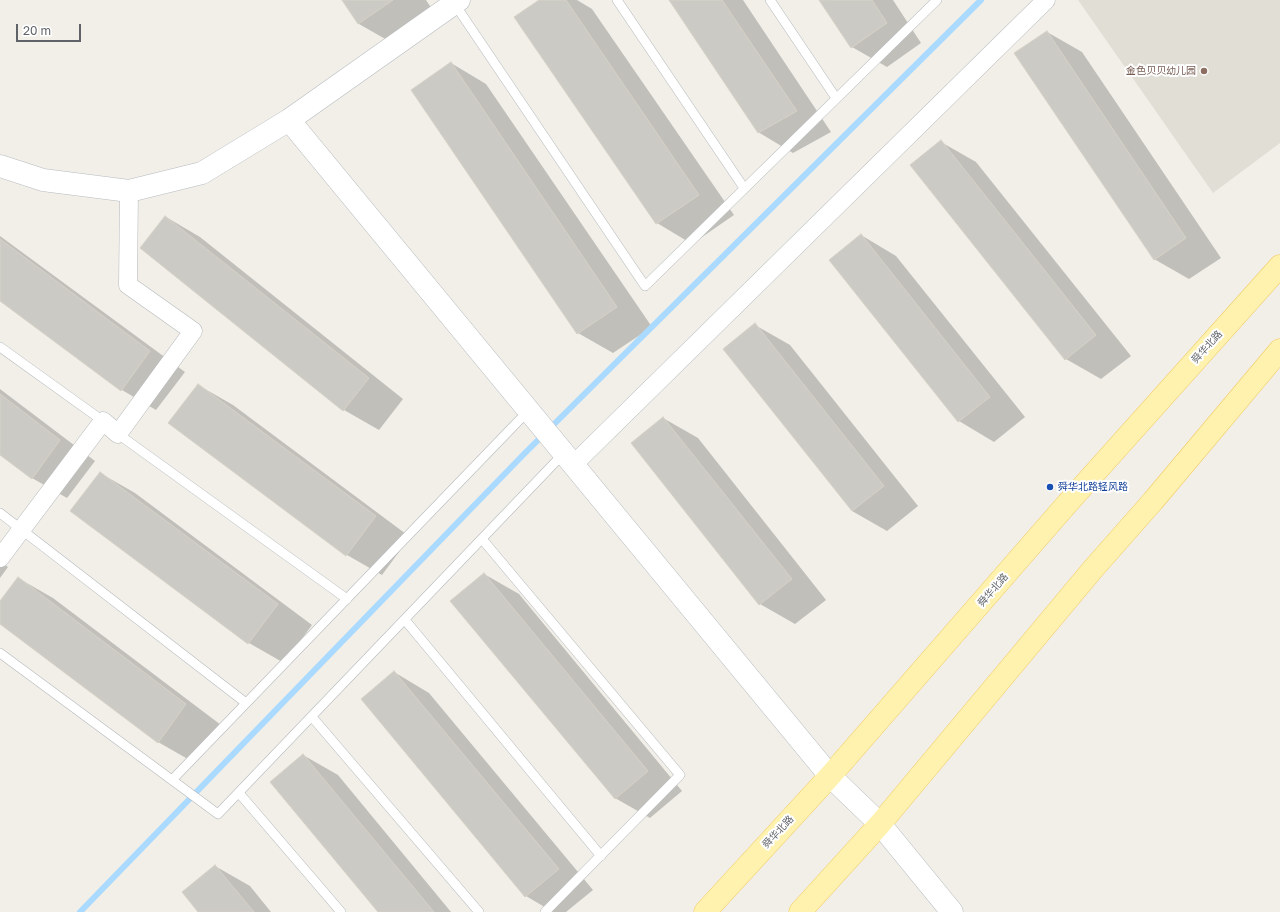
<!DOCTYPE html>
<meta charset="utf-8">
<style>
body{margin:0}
#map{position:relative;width:1280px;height:912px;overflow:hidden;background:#f1efe8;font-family:"Golos Text",sans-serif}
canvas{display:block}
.scale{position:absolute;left:16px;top:24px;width:65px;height:18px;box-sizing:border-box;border:2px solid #5f6368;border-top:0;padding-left:5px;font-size:12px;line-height:14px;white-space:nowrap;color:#5f6368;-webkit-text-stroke:3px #fff;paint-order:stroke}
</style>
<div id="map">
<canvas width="1280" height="912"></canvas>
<div class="scale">20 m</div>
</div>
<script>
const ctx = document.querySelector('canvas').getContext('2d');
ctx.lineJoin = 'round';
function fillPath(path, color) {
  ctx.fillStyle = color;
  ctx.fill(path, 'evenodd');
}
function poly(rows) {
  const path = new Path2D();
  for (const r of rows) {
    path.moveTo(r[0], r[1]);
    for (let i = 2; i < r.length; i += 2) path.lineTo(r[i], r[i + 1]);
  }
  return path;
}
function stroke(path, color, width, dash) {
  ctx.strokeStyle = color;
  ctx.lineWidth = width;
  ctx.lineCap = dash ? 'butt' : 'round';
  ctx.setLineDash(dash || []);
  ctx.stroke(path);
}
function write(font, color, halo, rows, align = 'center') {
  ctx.font = font + ' "Golos Text","Noto Sans SC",sans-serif';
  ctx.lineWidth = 4;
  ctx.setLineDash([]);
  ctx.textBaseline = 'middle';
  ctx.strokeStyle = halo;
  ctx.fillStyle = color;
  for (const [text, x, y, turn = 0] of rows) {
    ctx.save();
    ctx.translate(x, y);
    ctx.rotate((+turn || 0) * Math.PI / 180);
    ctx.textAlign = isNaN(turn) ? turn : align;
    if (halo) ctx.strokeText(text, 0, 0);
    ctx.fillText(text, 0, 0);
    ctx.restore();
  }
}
fillPath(poly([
 [1078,0,1280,0,1280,143,1213,193]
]), '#e1ded6');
fillPath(poly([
 [343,0,426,0,436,15,394,44,359,24],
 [540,0,577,0,592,9,734,215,692,244,657,223],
 [670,0,743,0,831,132,793,153,758,132],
 [821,0,893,0,921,43,887,67,852,47],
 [1047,32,1082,52,1221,258,1189,279,1154,259],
 [451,63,486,84,652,327,613,353,578,333],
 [941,142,976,162,1131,356,1101,379,1066,359,911,165],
 [166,217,200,237,403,399,379,430,344,410],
 [861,235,896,256,1025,417,994,442,959,421],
 [0,236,185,372,156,410,122,390,0,299],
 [755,325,790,345,918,506,887,531,852,511],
 [198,385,233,405,410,537,382,575,347,555,170,423],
 [0,389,95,461,67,498,32,478,0,453],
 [663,418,698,438,826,600,795,624,760,604],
 [100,473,135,493,312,625,284,663,249,643,72,511],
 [0,561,8,567,0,578],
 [484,574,519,594,682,791,650,818,615,798],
 [18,578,53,598,221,725,193,762,158,742,0,623,0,603],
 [394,672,429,693,593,890,566,912,553,912,526,896,362,699],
 [303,755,338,775,451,912,380,912],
 [215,866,250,886,271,912,199,912]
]), '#0003');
stroke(poly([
 [80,912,524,454,981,0]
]), '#aadaff', 6);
const building = poly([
 [342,0,393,0,358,24,342,0],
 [539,0,566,0,699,195,656,224,514,17,539,0],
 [669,0,722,0,797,111,758,133,669,0],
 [819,0,872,0,887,23,851,48,819,0],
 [1047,31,1186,238,1154,260,1014,53,1047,31],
 [451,62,617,307,577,334,411,90,451,62],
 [941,140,1096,335,1065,360,910,165,941,140],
 [165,216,369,378,343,411,140,248,165,216],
 [861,234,990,397,958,422,829,260,861,234],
 [0,239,150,351,121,391,0,301,0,239],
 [755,323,884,486,852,511,723,349,755,323],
 [198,384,376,516,346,556,168,423,198,384],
 [0,394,60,440,32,479,0,455,0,394],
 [663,417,792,579,759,605,631,443,663,417],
 [100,472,278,604,248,644,70,511,100,472],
 [484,573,648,771,615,799,450,601,484,573],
 [18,577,186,704,158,743,0,624,0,601,18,577],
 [394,671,559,869,525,897,361,699,394,671],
 [303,754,434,912,378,912,270,782,303,754],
 [215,865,254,912,198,912,182,892,215,865]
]);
fillPath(building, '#cccac5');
stroke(building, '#d6d1c6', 1);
const lane = poly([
 [617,0,744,188],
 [770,0,836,98],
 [454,3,645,286,937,0],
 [0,347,103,421],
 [118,434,347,599],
 [0,513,246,703],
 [482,539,680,775,545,912],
 [405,620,601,856],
 [0,653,218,814,564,453],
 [312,717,479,912],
 [172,780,529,410],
 [239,793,341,912]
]);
const street = poly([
 [573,465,1046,0],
 [0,558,103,421,118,434,193,331,128,285,129,191]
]);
const secondary = poly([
 [289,120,830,776,880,824,952,912],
 [0,166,43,180,129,191,202,173,289,120,459,0]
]);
const primary = poly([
 [705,912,830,776,1066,505,1280,266],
 [800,912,880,824,1093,569,1153,501,1280,350]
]);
stroke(lane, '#b5b8bc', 10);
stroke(street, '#b5b8bc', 19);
stroke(secondary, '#b6babf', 23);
stroke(primary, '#f2c960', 23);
stroke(lane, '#fff', 9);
stroke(street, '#fff', 18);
stroke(secondary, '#fff', 22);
stroke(primary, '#fff2af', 22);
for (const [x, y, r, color] of [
 [1204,71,4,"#8d6e63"],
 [1050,487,4,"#1a4fb4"]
]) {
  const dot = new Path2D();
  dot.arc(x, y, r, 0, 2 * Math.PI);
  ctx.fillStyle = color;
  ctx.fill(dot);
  stroke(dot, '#fff', 1.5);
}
write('10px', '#785e54', '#fff', [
 ["金色贝贝幼儿园",1196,71]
], 'right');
write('10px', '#5f6368', '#fff', [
 ["舜华北路",1207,347,-48],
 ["舜华北路",993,590,-49],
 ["舜华北路",778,832,-47]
]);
write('10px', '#164399', '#fff', [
 ["舜华北路轻风路",1058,487]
], 'left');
</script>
